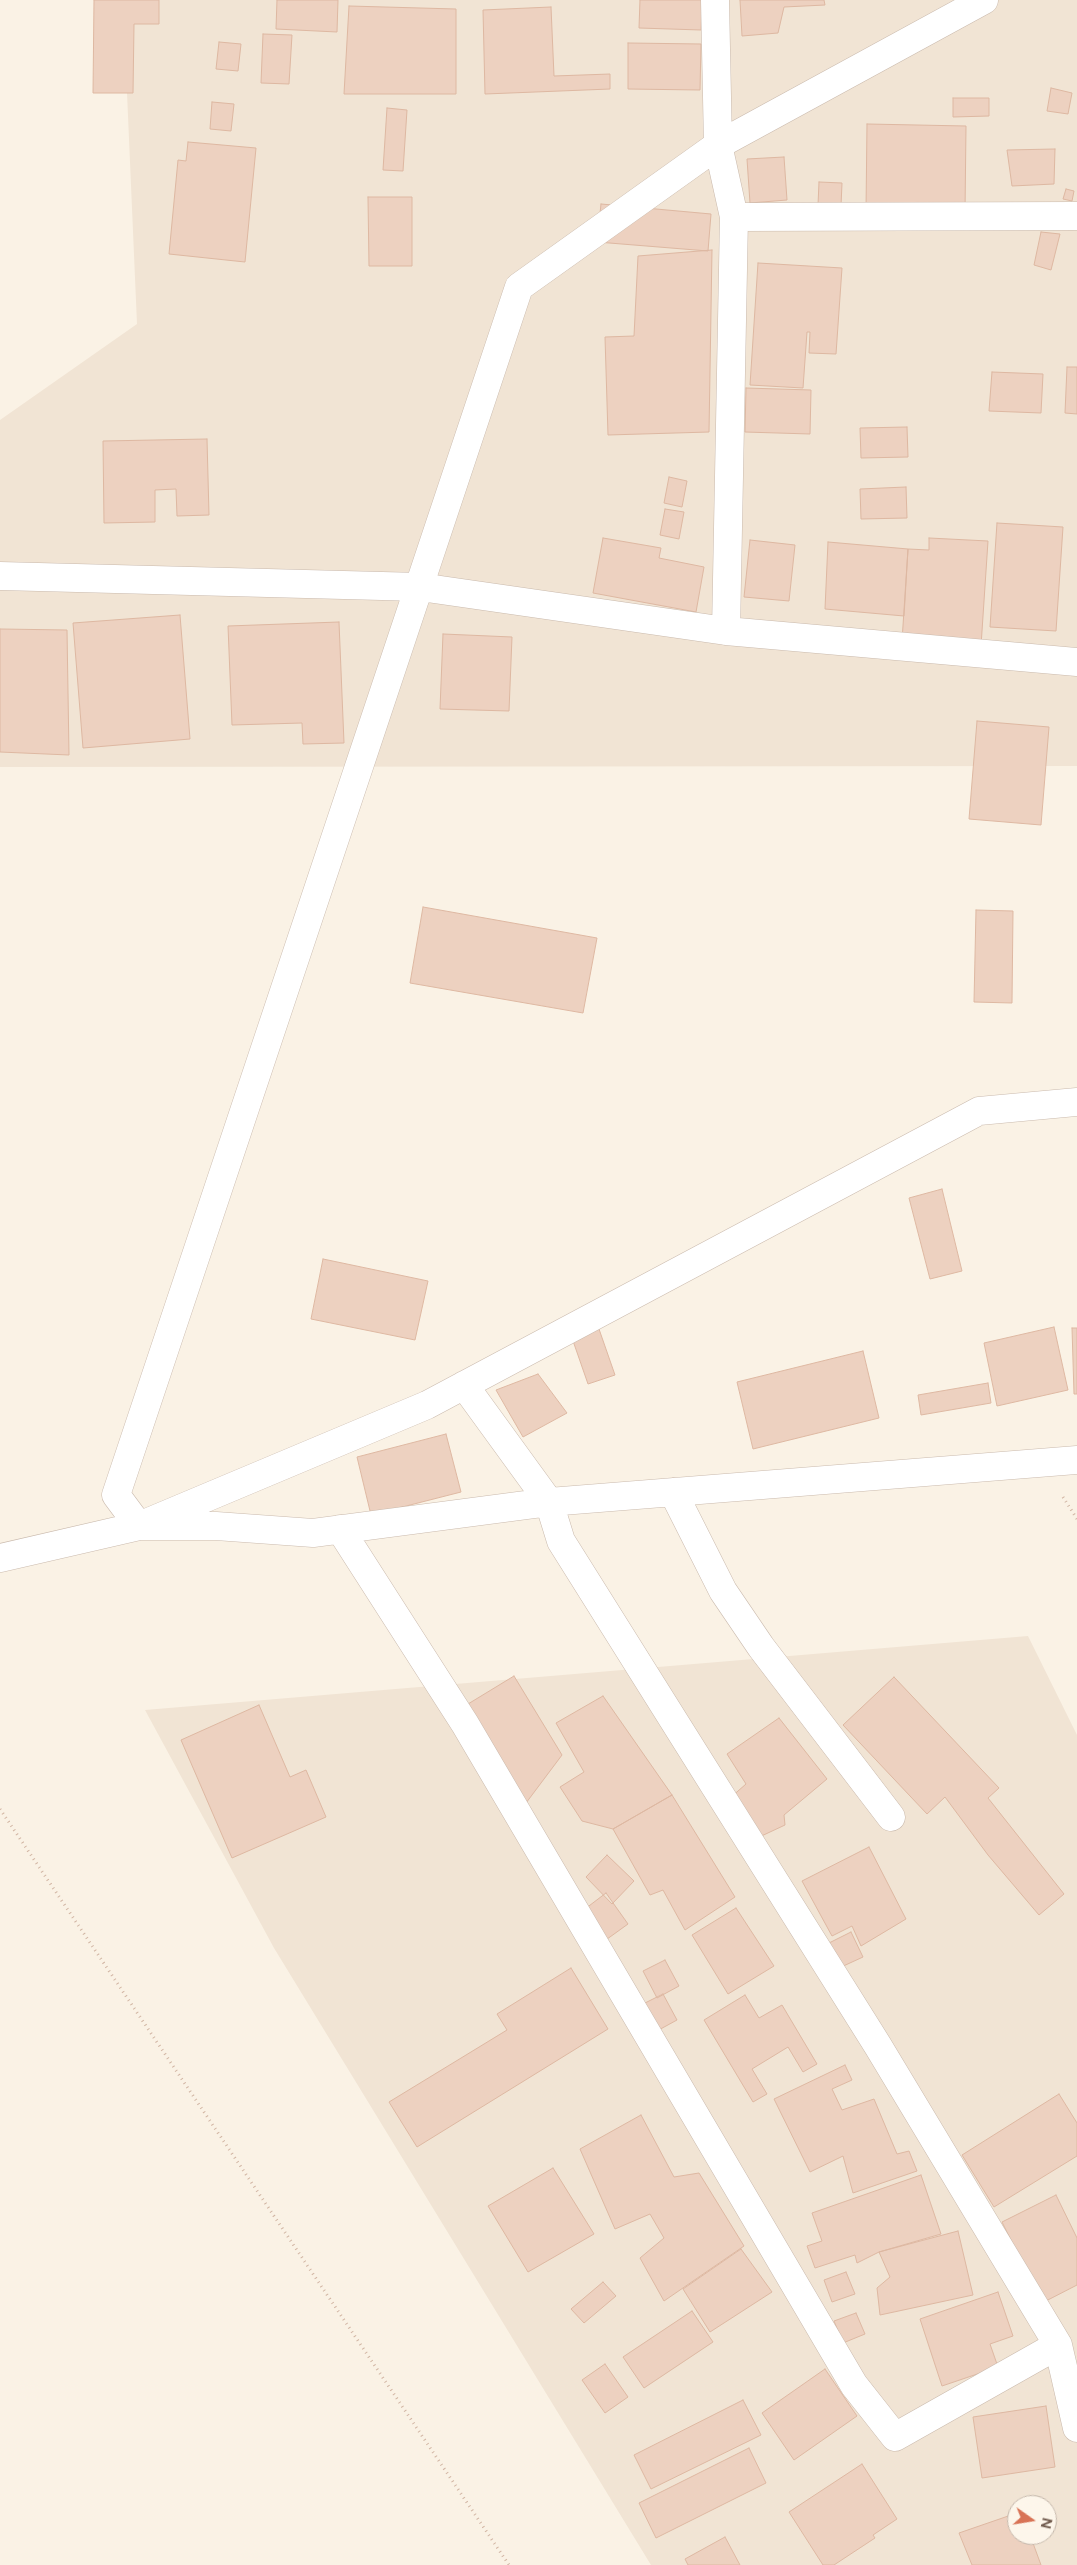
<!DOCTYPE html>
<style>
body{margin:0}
#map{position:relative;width:1077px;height:2565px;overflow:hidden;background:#faf2e5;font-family:Figtree,sans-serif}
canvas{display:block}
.north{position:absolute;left:1007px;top:2495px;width:50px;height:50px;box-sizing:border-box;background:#fdf6eb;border:1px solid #c5b8ac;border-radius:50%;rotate:103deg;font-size:14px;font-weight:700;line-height:20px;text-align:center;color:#705a4d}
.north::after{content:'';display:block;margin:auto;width:18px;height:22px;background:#d87356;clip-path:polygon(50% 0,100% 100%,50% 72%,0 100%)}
</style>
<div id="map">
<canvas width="1077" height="2565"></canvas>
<div class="north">N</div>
</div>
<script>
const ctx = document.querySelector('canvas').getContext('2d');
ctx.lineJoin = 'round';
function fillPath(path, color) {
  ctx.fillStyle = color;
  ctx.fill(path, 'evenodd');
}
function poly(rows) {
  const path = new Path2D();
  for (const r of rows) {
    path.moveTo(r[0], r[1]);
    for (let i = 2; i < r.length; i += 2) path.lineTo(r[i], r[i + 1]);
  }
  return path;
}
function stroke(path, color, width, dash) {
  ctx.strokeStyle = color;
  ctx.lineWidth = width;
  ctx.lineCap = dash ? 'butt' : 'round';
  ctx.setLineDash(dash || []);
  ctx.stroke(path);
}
fillPath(poly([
 [123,0,1077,0,1077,766,0,767,0,420,137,324],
 [1028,1636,1077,1735,1077,2565,651,2565,274,1948,145,1710],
 [1017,2505,1047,2505,1047,2535,1017,2535]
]), '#f1e4d4');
const building = poly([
 [94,0,159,0,159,24,134,24,133,93,93,93,94,0],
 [277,0,338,0,337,32,276,29,277,0],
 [640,0,702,0,701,30,639,28,640,0],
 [740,0,824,0,825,5,784,7,778,33,742,36,740,0],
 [349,6,456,9,456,94,344,94,349,6],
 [551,7,554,76,610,74,610,89,485,94,483,10,551,7],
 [263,34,292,35,289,84,261,83,263,34],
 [219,42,241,44,238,71,216,69,219,42],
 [628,43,701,44,700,90,628,89,628,43],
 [1051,88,1072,93,1068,114,1047,111,1051,88],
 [953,98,989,98,989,116,953,117,953,98],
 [212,102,234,104,231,131,210,129,212,102],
 [387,108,407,110,403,171,383,170,387,108],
 [867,124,966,126,965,212,866,211,867,124],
 [188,142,256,148,245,262,169,254,178,160,186,161,188,142],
 [1055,149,1054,184,1012,186,1007,150,1055,149],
 [784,157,787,200,750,203,747,159,784,157],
 [819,182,842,183,841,206,818,205,819,182],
 [1066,189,1074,191,1072,201,1063,199,1066,189],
 [368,197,412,197,412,266,369,266,368,197],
 [601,204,711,214,708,251,597,242,601,204],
 [1041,232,1060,234,1051,270,1034,265,1041,232],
 [712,250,709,432,608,435,605,337,634,336,638,256,712,250],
 [758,263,842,268,836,354,809,353,810,332,807,332,803,388,750,385,758,263],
 [1067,367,1077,367,1077,414,1065,413,1067,367],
 [992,372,1043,374,1041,413,989,411,992,372],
 [746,388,811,390,810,434,745,432,746,388],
 [907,427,908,457,861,458,860,428,907,427],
 [207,439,209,515,177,516,176,489,155,490,155,522,104,523,103,441,207,439],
 [669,477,687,481,682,507,664,503,669,477],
 [906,487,907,518,861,519,860,489,906,487],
 [665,509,684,512,679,539,660,535,665,509],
 [997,523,1063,527,1056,631,990,627,997,523],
 [603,538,661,548,659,558,704,567,696,612,593,593,603,538],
 [929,538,988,541,981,646,902,641,908,549,929,550,929,538],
 [750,540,795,545,789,601,744,597,750,540],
 [828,542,908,549,904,616,825,609,828,542],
 [180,615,190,739,83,748,73,623,180,615],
 [339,622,344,743,303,744,302,723,232,725,228,626,339,622],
 [0,629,67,630,69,755,0,752,0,629],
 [443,634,512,637,509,711,440,709,443,634],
 [977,721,1049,727,1041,825,969,819,977,721],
 [423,907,597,938,583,1013,410,983,423,907],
 [976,910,1013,911,1012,1003,974,1002,976,910],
 [942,1189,962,1271,930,1279,909,1198,942,1189],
 [323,1259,428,1281,415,1340,311,1319,323,1259],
 [1054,1327,1068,1390,997,1406,984,1343,1054,1327],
 [1072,1328,1077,1328,1077,1394,1074,1394,1072,1328],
 [599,1329,615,1375,588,1384,572,1338,599,1329],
 [863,1351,879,1418,753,1449,737,1382,863,1351],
 [538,1374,567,1413,523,1437,496,1390,538,1374],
 [988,1383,991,1403,921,1415,918,1395,988,1383],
 [446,1434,461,1492,371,1515,357,1457,446,1434],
 [514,1676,562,1755,526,1803,468,1704,514,1676],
 [894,1677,999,1788,988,1798,1064,1894,1039,1915,988,1855,945,1797,927,1814,843,1725,894,1677],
 [603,1696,672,1795,613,1829,582,1821,560,1787,584,1772,556,1723,603,1696],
 [259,1705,290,1777,306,1770,326,1817,232,1858,181,1740,259,1705],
 [779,1718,827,1779,784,1815,785,1825,755,1839,730,1798,746,1784,727,1754,779,1718],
 [672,1795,735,1897,685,1930,663,1890,650,1895,613,1829,672,1795],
 [869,1847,906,1919,861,1946,852,1926,832,1936,802,1881,869,1847],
 [607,1855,634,1881,612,1904,586,1877,607,1855],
 [606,1893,628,1924,603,1942,581,1912,606,1893],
 [736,1908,774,1966,728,1994,692,1935,736,1908],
 [851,1932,863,1957,839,1968,827,1944,851,1932],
 [665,1960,679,1986,657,1998,643,1971,665,1960],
 [571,1968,608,2029,417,2147,389,2102,507,2030,497,2014,571,1968],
 [663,1994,677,2020,655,2032,641,2005,663,1994],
 [745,1995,759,2018,782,2005,817,2064,803,2072,788,2047,752,2069,767,2094,753,2102,704,2020,745,1995],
 [845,2065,852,2080,832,2089,842,2110,874,2099,897,2154,909,2151,917,2171,853,2193,843,2156,810,2172,774,2099,845,2065],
 [1059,2094,1077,2123,1077,2156,994,2207,962,2155,1059,2094],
 [641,2115,674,2177,699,2173,744,2246,664,2301,640,2258,664,2238,650,2214,615,2229,580,2149,641,2115],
 [553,2168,594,2234,528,2272,488,2206,553,2168],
 [921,2175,941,2234,879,2252,857,2263,855,2255,815,2268,807,2246,822,2241,812,2213,921,2175],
 [1056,2195,1077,2238,1077,2285,1042,2303,1002,2222,1056,2195],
 [958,2231,973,2295,880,2315,877,2288,890,2277,879,2252,958,2231],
 [741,2249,772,2292,710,2332,683,2289,741,2249],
 [846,2272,855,2294,832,2302,824,2280,846,2272],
 [603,2282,616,2296,584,2323,571,2309,603,2282],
 [998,2292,1013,2336,990,2344,998,2367,942,2386,920,2319,998,2292],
 [692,2311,713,2342,644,2388,623,2357,692,2311],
 [856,2313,865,2334,843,2343,834,2321,856,2313],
 [605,2364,628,2397,605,2413,582,2380,605,2364],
 [825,2369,857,2416,794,2460,762,2413,825,2369],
 [743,2400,761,2435,651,2489,634,2455,743,2400],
 [1046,2406,1055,2467,982,2478,973,2417,1046,2406],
 [749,2448,766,2483,656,2538,639,2503,749,2448],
 [862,2464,897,2519,873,2535,875,2538,834,2565,823,2565,789,2512,862,2464],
 [1017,2513,1017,2535,1030,2535,1041,2565,972,2565,959,2533,1017,2513],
 [725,2537,740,2565,688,2565,685,2559,725,2537]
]);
fillPath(building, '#edd1c0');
stroke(building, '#deb8a2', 1);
const minor = poly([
 [715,0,718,145,734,217,726,631],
 [984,0,718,145,519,287,116,1495,139,1526,216,1526,313,1533,549,1502,1077,1460],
 [734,217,1077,216],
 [0,576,420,587,726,631,1077,662],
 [464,1385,549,1502,561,1541,878,2046,1058,2345,1077,2428],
 [673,1492,723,1591,761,1647,891,1817],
 [340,1529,465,1724,854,2385,895,2437,1058,2345],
 [0,1558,139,1526,427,1405,979,1111,1077,1102]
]);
stroke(minor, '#cabaad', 29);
stroke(poly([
 [1063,1497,1077,1519],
 [0,1809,509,2565]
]), '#d1b5a3', 3, [1, 4]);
stroke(minor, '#fff', 28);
</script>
